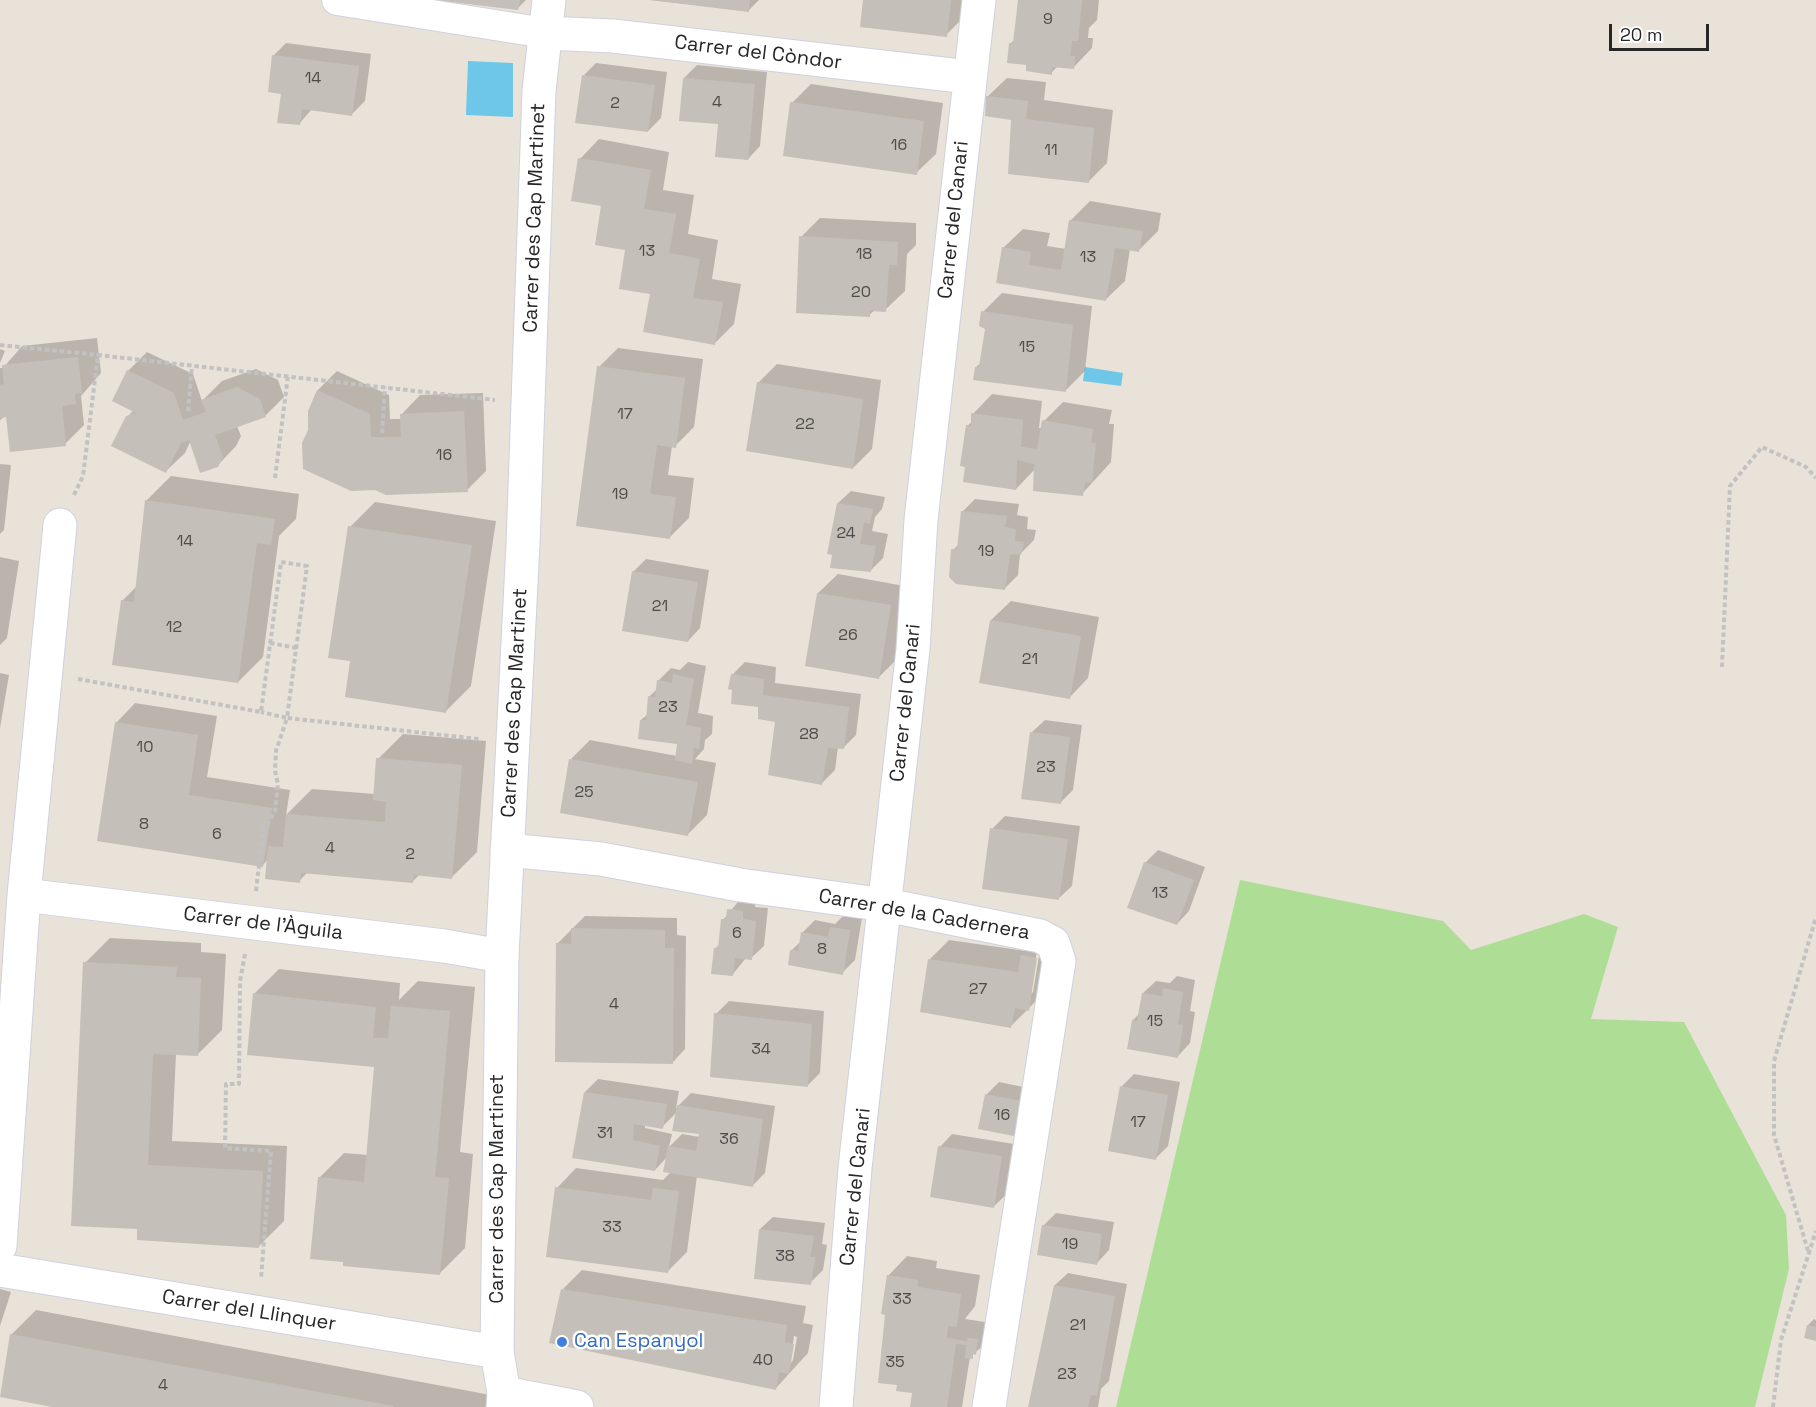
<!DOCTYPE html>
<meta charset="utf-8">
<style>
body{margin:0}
#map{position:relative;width:1816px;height:1407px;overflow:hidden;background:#e9e2d8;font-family:"Space Grotesk",sans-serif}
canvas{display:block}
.scale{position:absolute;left:1609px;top:24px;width:100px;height:27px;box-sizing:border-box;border:3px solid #262626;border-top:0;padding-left:8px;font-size:18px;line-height:21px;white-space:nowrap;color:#262626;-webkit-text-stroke:4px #fff;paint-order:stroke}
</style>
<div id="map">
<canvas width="1816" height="1407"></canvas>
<div class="scale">20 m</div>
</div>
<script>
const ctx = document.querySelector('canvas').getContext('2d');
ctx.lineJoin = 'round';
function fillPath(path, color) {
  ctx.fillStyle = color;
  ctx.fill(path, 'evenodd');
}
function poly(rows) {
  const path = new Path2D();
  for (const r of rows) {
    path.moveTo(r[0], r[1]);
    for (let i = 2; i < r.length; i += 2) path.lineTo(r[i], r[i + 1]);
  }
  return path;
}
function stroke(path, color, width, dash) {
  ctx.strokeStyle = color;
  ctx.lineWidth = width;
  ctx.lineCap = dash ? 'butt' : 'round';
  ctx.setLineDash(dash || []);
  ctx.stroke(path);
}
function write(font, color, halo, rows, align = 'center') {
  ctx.font = font + ' "Space Grotesk",sans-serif';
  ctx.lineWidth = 5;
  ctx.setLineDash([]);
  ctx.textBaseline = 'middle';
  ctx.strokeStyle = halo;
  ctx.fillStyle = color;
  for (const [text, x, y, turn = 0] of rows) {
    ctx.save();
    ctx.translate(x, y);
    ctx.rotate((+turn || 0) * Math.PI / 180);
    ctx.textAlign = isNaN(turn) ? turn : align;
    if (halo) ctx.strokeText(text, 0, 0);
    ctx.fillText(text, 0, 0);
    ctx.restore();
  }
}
fillPath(poly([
 [1240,880,1443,921,1471,950,1584,914,1618,927,1591,1019,1684,1022,1786,1215,1789,1269,1755,1407,1116,1407]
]), '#aede96');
fillPath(poly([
 [468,61,513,63,513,117,466,115],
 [1085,367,1123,373,1121,386,1083,381]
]), '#6ec7e8');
fillPath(poly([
 [406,0,526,0,518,8,455,1,448,8],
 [650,0,759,0,748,11],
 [864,0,967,0,965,16,946,35],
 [1020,0,1099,0,1097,20,1089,28,1088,38,1093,38,1092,48,1073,68,1058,66,1051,73,1027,64,1011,43,1015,39],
 [286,43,371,54,365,101,352,114,312,109,299,124,282,93,274,55],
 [596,63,667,72,661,118,648,131,584,75],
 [697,65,767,72,760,146,748,159,684,78],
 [1007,78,1046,82,1044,100,1113,110,1107,163,1088,182,987,97],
 [811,84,943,103,936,154,916,173,792,103],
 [599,139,669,152,663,190,694,195,688,234,718,240,712,279,741,284,734,324,715,343,651,293,580,159],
 [1090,201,1161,213,1158,231,1139,250,1130,249,1125,281,1105,300,998,282,1003,248,1023,229,1050,233,1047,246,1066,249,1071,220],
 [820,218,916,223,916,245,907,254,905,291,885,310,875,310,869,315,801,237],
 [1002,293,1092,306,1085,371,1066,390,976,367,982,362,987,328,983,312],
 [97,338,101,373,81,396,84,425,65,444,7,415,0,420,0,368,3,368,22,346],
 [618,348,703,359,694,427,675,446,672,446,668,475,694,478,689,518,670,537,578,525,599,367],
 [0,349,5,351,0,363],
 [147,352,193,374,202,401,222,381,256,369,278,380,284,397,265,416,237,426,241,436,236,446,217,466,191,440,185,453,165,472,127,417,134,410,128,371],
 [777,364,881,380,872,449,853,468,758,383],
 [337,371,389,395,390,419,401,419,401,415,420,395,483,393,486,471,467,490,310,430,309,411,318,390],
 [992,394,1042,401,1039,428,1042,428,1044,421,1063,402,1112,410,1109,424,1114,424,1111,462,1082,494,1035,469,1016,489,967,426,973,421,973,414],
 [0,464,11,465,4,530,0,534],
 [171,476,299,494,296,519,279,536,263,657,238,682,122,601,137,586,146,501],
 [851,491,885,497,882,509,875,517,872,531,888,534,883,558,870,571,838,503],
 [975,499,1019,504,1017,515,1028,517,1027,529,1036,530,1034,540,1020,554,1018,575,1005,588,953,550,959,544,962,512],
 [375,502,496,521,471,686,446,711,352,660,350,527],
 [0,557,19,561,7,638,0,645],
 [646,559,709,570,700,628,688,641,633,572],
 [838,574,910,587,898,658,879,677,818,593],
 [1011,601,1099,617,1088,678,1069,698,991,620],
 [688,662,706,666,698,713,713,716,712,734,705,740,704,749,695,759,716,763,707,815,688,834,571,759,590,740,677,756,678,743,641,720,648,714,649,697,657,689,658,681,671,668,680,670],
 [745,662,776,667,775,683,861,694,856,735,844,747,838,747,835,770,822,783,776,720,732,675],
 [0,673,9,675,0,728],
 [135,703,217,716,207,777,290,790,286,815,312,789,375,794,378,759,403,734,486,741,477,852,452,877,420,874,413,881,308,872,299,881,268,859,263,865,98,839,116,723],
 [1045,720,1082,725,1073,790,1060,803,1032,732],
 [1005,816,1080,826,1072,886,1059,898,992,829],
 [1158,850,1205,867,1189,911,1177,924,1145,863],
 [742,897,755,898,755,907,768,908,764,946,751,958,746,958,733,974,715,949,720,944,723,920],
 [844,915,862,918,855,960,842,973,791,951,801,941,802,933,815,920,835,924],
 [585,916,677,918,677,935,686,936,685,1049,673,1062,557,944],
 [1041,936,1047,990,1011,1026,930,959,949,940,1026,951],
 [1037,950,1040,950,1033,992,1030,995],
 [110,938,201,943,201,952,226,954,222,1030,197,1055,176,1054,172,1141,287,1146,284,1221,259,1246,139,1228,85,963],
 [279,969,400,983,399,1000,418,981,475,987,460,1152,473,1154,465,1248,440,1273,319,1178,344,1153,368,1155,376,1066,254,994],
 [1177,976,1195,980,1190,1011,1195,1012,1190,1043,1178,1056,1133,1020,1140,1013,1143,993,1156,981,1170,983],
 [729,1001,824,1011,820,1073,807,1086,716,1014],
 [1134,1074,1180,1082,1168,1146,1155,1159,1122,1086],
 [598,1079,679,1091,676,1108,691,1093,775,1106,765,1173,753,1185,697,1176,687,1252,668,1271,557,1188,576,1168,663,1180,671,1172,667,1157,655,1170,585,1092],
 [677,1112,700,1132,700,1137,682,1134,669,1147,672,1134,645,1128,645,1124,662,1127],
 [999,1082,1038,1090,1019,1136,986,1095],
 [952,1134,1014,1144,1007,1194,994,1206,940,1147],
 [1056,1213,1114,1222,1109,1250,1097,1263,1043,1226],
 [773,1217,825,1223,822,1244,827,1245,823,1270,810,1283,760,1229],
 [907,1256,937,1261,936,1268,980,1275,975,1306,965,1319,985,1322,988,1319,991,1339,970,1357,962,1407,911,1407,913,1392,887,1313,888,1276],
 [582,1270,806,1306,803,1323,813,1325,808,1353,776,1388,563,1289],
 [794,1336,797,1337,793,1360,790,1364],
 [1068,1273,1127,1284,1109,1381,1101,1389,1098,1407,1029,1407,1055,1285],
 [0,1289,11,1292,0,1326],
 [36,1310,496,1396,494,1407,60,1407,11,1335],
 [1814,1319,1816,1320,1816,1339,1808,1325]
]), '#0003');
fillPath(poly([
 [404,0,520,0,518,10,451,2,449,9],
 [650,0,750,0,749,12],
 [863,0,951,0,947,37,860,27],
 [1018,0,1082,0,1078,41,1072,41,1070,56,1075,56,1074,69,1052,67,1052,75,1026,71,1026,65,1007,63,1009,43,1013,43],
 [272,55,359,66,352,116,302,109,300,125,277,123,281,94,268,92],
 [582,75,655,85,648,132,575,123],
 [683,78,755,84,748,160,715,157,718,124,679,121],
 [986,96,1028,101,1026,119,1094,128,1089,183,1008,174,1011,120,985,116],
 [790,102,924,121,917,175,783,156],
 [578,158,651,170,644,209,676,214,669,253,700,259,693,298,723,302,715,345,643,332,650,294,619,289,625,250,595,245,601,206,571,201],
 [1069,220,1143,231,1139,252,1115,248,1106,301,996,283,1002,247,1031,252,1029,265,1061,270],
 [799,236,898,242,897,265,889,265,886,312,870,311,870,317,796,313],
 [981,311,1073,325,1066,392,973,380,975,367,979,367,985,329,979,326],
 [78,357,82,393,75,394,76,404,62,406,66,446,10,452,6,417,0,418,0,385,4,384,2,365],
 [597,366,685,378,676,448,657,445,650,494,676,497,670,539,576,526],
 [127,370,174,393,183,420,206,412,201,400,237,387,260,399,266,417,215,435,223,457,218,467,200,473,189,440,181,443,166,473,111,446,126,416,136,413,112,401],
 [757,382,863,399,853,469,746,451],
 [317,390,370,414,371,437,401,437,400,414,464,411,468,492,386,495,375,490,351,491,303,469,302,443,308,430,308,411],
 [971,413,1023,420,1021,447,1037,449,1042,420,1093,429,1091,442,1096,443,1092,483,1085,482,1083,496,1033,491,1034,464,1017,460,1016,490,963,482,965,467,960,466,966,425,971,426],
 [145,500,275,519,271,545,257,543,238,683,112,665,121,600,134,602],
 [837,503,873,509,870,524,864,522,860,544,876,546,871,572,830,568,832,555,827,554],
 [961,511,1007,516,1005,527,1016,529,1015,541,1024,542,1021,555,1010,554,1005,590,956,584,949,577,951,549,957,549],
 [348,526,472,545,446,713,345,697,350,661,328,658],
 [632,571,698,582,688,642,622,631],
 [817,593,891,605,879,679,805,666],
 [990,620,1081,636,1070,699,979,683],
 [673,674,694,679,686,725,701,728,699,749,694,748,692,764,675,760,677,744,638,739,640,720,646,720,648,696,655,697,657,680,672,683],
 [731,674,764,679,763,695,849,707,844,749,828,748,822,785,768,775,775,722,758,719,758,707,731,704,732,690,728,689],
 [115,722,198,735,189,795,272,808,263,867,97,841],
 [1030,732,1070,737,1061,804,1021,799],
 [376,758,462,765,452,879,414,875,413,883,301,873,300,883,265,879,268,846,283,847,286,814,385,822,386,802,373,800],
 [569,759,698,782,688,836,560,813],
 [990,828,1068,839,1059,900,982,889],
 [1144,862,1194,880,1177,925,1127,908],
 [727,909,743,911,743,919,756,921,752,960,735,958,733,976,711,974,714,948,718,949,721,919,726,919],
 [830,927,850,930,843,975,788,965,790,950,798,951,801,932,828,937],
 [571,928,665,930,665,948,674,948,673,1064,555,1062,556,943,571,944],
 [1021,955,1037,958,1029,1011,1015,1008,1011,1028,920,1012,928,959,1018,972],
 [83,962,177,967,176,977,201,978,198,1056,153,1054,148,1165,263,1171,259,1248,137,1240,137,1229,71,1226],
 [1163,988,1183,992,1178,1024,1183,1025,1178,1058,1127,1049,1132,1020,1137,1021,1142,993,1162,996],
 [253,993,376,1007,373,1038,388,1038,391,1006,450,1011,435,1177,449,1178,440,1275,343,1266,343,1262,310,1259,318,1177,364,1182,374,1067,247,1055],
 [714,1013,812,1024,808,1087,710,1077],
 [1120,1086,1168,1095,1156,1160,1108,1151],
 [584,1092,667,1104,663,1129,634,1124,633,1140,660,1146,655,1171,572,1158],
 [985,1094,1026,1102,1019,1137,978,1129],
 [677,1105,763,1119,753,1187,663,1172,668,1146,696,1151,699,1134,672,1131],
 [938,1146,1002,1156,994,1208,930,1197],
 [555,1187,651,1200,653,1188,679,1191,668,1273,546,1257],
 [1042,1225,1102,1234,1097,1265,1037,1255],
 [759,1229,814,1236,810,1257,815,1257,811,1285,754,1279],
 [887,1275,918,1280,918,1287,961,1294,957,1327,948,1326,947,1338,967,1341,967,1338,978,1339,976,1355,973,1354,973,1359,965,1358,966,1345,956,1344,947,1407,910,1407,912,1393,896,1391,897,1385,878,1383,885,1315,881,1314],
 [1054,1285,1115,1296,1097,1396,1091,1395,1088,1407,1028,1407],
 [561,1289,787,1325,785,1342,794,1344,789,1374,779,1372,776,1390,549,1343],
 [1807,1325,1816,1327,1816,1341,1804,1338],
 [10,1334,393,1406,393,1407,52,1407,0,1397]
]), '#c4bfb8');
const pedestrian = poly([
 [337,0,545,33]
]);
const minor = poly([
 [545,33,613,36,969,77],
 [507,850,601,859,740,885,886,905,1040,936,1053,943,1059,961,989,1407],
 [24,895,60,525],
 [0,1246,24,895,444,946,502,956],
 [0,1270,497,1352],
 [504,1393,577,1407],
 [836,1407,855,1168,913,649,921,520,979,0]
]);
const tertiary = poly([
 [503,1407,504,1393,497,1352,502,956,523,544,539,91,549,0]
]);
stroke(pedestrian, '#ced1df', 32);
stroke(minor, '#ced1df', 35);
stroke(tertiary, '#ced1df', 35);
stroke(poly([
 [0,345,98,355],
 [188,411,192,366],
 [382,433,385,387],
 [275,478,288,376],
 [74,495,83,476,98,355,495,400],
 [270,643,297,648],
 [1722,667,1730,486,1762,447,1806,467,1816,478],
 [78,679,261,712,281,562,307,566,287,718,479,739],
 [256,891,263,831,275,811,278,784,275,771,276,751,287,718,261,712],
 [245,954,240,981,239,1084,226,1084,225,1148,271,1151,261,1279],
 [1808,1251,1774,1135,1774,1061,1816,917],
 [1773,1407,1781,1340,1816,1231]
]), '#c2c2c2', 4, [4.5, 3]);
stroke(pedestrian, '#fff', 30);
stroke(minor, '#fff', 33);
stroke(tertiary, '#fff', 33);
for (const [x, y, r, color] of [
 [562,1342,6,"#3f7fe0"]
]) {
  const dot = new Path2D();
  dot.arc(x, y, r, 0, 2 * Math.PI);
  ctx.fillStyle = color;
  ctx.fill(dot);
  stroke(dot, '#fff', 2);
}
write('16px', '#4e4c4a', null, [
 ["9",1048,20],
 ["14",313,79],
 ["4",717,103],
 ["2",615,104],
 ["16",899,146],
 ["11",1051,151],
 ["13",647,252],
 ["18",864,255],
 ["13",1088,258],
 ["20",861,293],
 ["15",1027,348],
 ["17",625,415],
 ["22",805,425],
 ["16",444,456],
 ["19",620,495],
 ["24",846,534],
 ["14",185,542],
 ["19",986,552],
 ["21",660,607],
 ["12",174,628],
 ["26",848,636],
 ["21",1030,660],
 ["23",668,708],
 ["28",809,735],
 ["10",145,748],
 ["23",1046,768],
 ["25",584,793],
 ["8",144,825],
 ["6",217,835],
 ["4",330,849],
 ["2",410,855],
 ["13",1160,894],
 ["6",737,934],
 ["8",822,950],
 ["27",978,990],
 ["4",614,1005],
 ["15",1155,1022],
 ["34",761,1050],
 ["16",1002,1116],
 ["17",1138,1123],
 ["31",605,1134],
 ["36",729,1140],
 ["33",612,1228],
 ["19",1070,1245],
 ["38",785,1257],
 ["33",902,1300],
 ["21",1078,1326],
 ["40",763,1361],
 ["35",895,1363],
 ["23",1067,1375],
 ["4",163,1386]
]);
write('20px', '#262626', '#fff', [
 ["Carrer del Còndor",758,53,7],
 ["Carrer des Cap Martinet",535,218,-88],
 ["Carrer del Canari",954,220,-84],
 ["Carrer des Cap Martinet",515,703,-87],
 ["Carrer del Canari",906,703,-84],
 ["Carrer de la Cadernera",924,915,10],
 ["Carrer de l'Àguila",263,924,7],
 ["Carrer del Canari",856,1187,-84],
 ["Carrer des Cap Martinet",498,1189,-90],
 ["Carrer del Llinquer",249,1311,9]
]);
write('20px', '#366cbe', '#fff', [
 ["Can Espanyol",574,1342]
], 'left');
</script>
